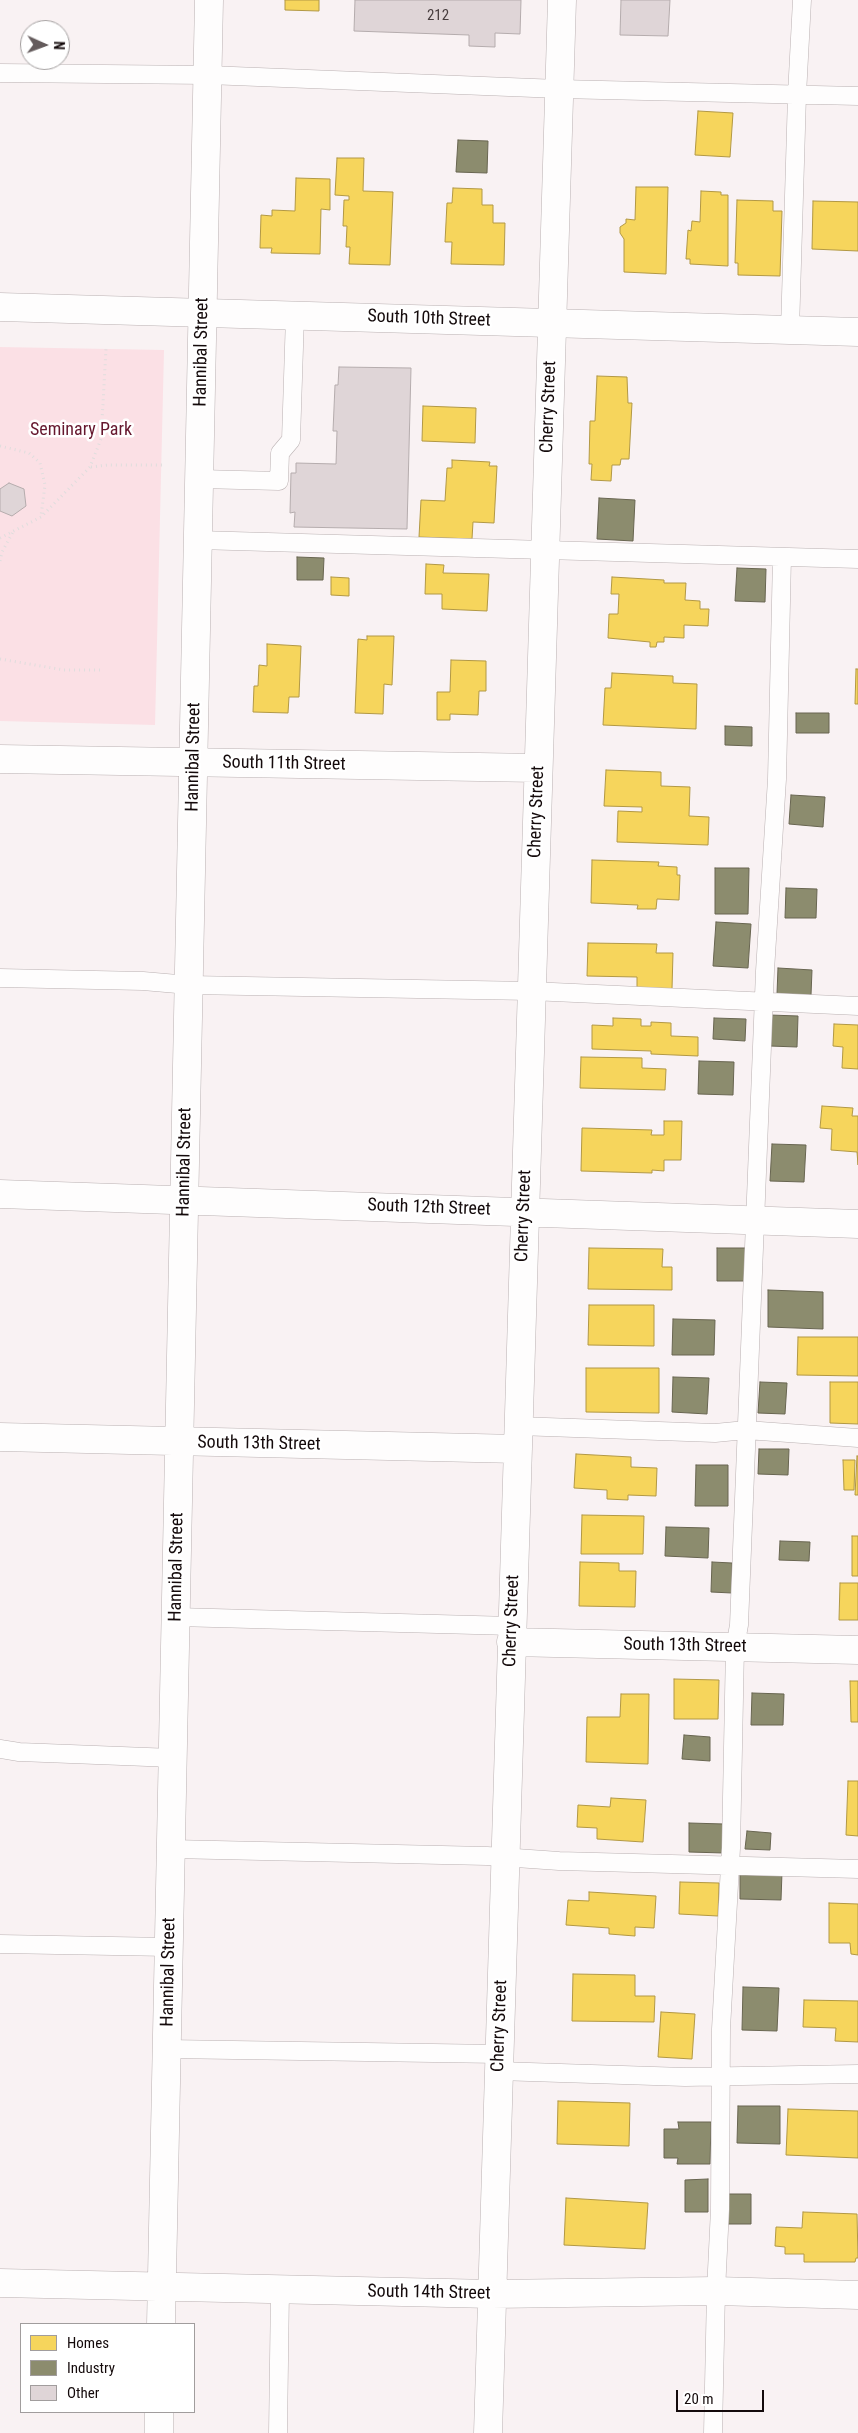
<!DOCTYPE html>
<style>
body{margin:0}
#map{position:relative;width:858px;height:2433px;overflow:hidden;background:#f9f2f3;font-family:"Roboto Condensed",sans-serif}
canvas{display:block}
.legend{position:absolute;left:20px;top:2323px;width:175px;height:90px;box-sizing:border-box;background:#fff;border:1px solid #a19d9d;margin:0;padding:6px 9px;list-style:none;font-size:15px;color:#140a0b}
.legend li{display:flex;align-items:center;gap:10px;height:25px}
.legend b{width:25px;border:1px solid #a19d9d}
.north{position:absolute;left:20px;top:20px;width:50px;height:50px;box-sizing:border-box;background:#fff;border:1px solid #a19d9d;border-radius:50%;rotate:92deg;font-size:14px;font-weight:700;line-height:20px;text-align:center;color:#140a0b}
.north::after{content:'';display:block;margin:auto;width:18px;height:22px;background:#645b5c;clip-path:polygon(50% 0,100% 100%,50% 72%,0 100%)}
.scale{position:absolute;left:676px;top:2390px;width:88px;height:22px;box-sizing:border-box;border:2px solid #140a0b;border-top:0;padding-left:6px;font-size:15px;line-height:18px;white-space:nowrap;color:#140a0b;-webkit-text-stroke:4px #fff;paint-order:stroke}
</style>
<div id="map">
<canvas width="858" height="2433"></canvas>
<ul class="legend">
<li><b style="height:14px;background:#f6d55c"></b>Homes</li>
<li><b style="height:14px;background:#8c8c6e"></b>Industry</li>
<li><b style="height:14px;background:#dfd5d7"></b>Other</li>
</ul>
<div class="north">N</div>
<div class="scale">20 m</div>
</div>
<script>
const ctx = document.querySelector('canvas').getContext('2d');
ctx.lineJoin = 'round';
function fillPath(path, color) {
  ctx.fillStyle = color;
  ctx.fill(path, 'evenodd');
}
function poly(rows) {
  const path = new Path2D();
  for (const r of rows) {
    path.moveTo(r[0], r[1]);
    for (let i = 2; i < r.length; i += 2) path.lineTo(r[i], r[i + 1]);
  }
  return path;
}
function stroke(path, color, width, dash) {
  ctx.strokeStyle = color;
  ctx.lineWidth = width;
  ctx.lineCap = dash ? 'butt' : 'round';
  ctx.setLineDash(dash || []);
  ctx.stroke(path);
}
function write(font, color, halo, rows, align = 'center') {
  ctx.font = font + ' "Roboto Condensed",sans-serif';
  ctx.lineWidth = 5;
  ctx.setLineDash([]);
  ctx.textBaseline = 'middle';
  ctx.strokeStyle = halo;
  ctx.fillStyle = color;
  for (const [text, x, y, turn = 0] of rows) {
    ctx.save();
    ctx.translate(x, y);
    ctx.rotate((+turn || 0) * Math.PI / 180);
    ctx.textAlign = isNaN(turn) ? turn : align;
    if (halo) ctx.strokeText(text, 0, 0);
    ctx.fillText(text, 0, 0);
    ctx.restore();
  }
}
fillPath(poly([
 [0,347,164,350,155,725,0,721]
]), '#fbe0e5');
const homes = poly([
 [285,0,319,0,319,11,285,10,285,0],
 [698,111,733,113,730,157,695,155,698,111],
 [337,158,364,158,363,191,393,192,390,265,349,264,350,247,346,247,347,226,343,226,344,200,349,200,349,196,335,195,337,158],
 [296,178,330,179,330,210,321,209,320,254,271,253,272,248,260,248,261,215,272,216,272,210,295,211,296,178],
 [636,187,668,187,666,274,624,272,624,239,620,233,620,227,626,223,626,219,635,220,636,187],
 [453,188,482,189,482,205,493,205,493,223,505,223,504,265,451,264,452,242,445,242,447,203,452,203,453,188],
 [701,191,721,192,721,195,728,195,728,266,690,264,690,259,686,259,688,230,691,231,692,221,700,222,701,191],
 [737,200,773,201,773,211,782,211,780,276,738,275,738,263,735,263,737,200],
 [813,201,858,202,858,251,812,249,813,201],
 [597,376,627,377,628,403,632,403,629,459,621,459,620,465,612,465,611,481,591,480,592,464,589,464,590,421,595,421,597,376],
 [423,406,476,408,475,443,422,441,423,406],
 [452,460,490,462,489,466,497,466,494,523,473,522,472,539,419,537,421,500,445,501,447,468,452,468,452,460],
 [426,564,444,565,443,573,489,574,487,611,442,609,442,594,425,594,426,564],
 [331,577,349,578,349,596,331,595,331,577],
 [612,577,664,580,664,583,686,583,685,600,700,601,700,609,709,609,708,626,684,625,684,638,664,637,664,642,657,642,656,647,650,647,650,642,608,638,609,614,618,614,619,594,611,594,612,577],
 [367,636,394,636,392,685,384,684,383,714,355,713,358,639,367,640,367,636],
 [267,644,301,646,299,697,289,697,288,713,253,712,254,686,258,686,259,665,267,666,267,644],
 [451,660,486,661,486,691,479,691,478,715,450,714,450,720,437,720,437,692,450,692,451,660],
 [856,669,858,669,858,704,855,704,856,669],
 [612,673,673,676,673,683,697,684,696,729,603,725,605,688,611,688,612,673],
 [606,770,661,772,661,786,690,787,689,816,709,817,708,845,617,842,618,811,642,812,642,807,604,806,606,770],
 [592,860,659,862,658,866,677,867,677,875,680,875,679,900,657,899,656,909,637,909,638,905,591,903,592,860],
 [588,943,657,944,656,953,673,953,672,989,637,988,637,977,587,976,588,943],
 [613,1018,641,1019,641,1026,651,1026,651,1022,671,1023,671,1036,698,1037,698,1056,651,1054,651,1051,592,1049,592,1025,613,1026,613,1018],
 [834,1024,858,1025,858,1069,842,1068,843,1047,833,1046,834,1024],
 [581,1057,642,1058,642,1068,666,1069,665,1090,580,1088,581,1057],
 [822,1106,853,1108,852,1116,858,1116,858,1165,857,1152,831,1150,832,1129,820,1128,822,1106],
 [664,1121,682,1121,681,1160,664,1160,664,1171,652,1170,652,1173,581,1171,582,1128,652,1130,651,1135,664,1135,664,1121],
 [589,1248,663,1249,662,1267,672,1267,672,1290,588,1289,589,1248],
 [589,1305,654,1305,654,1346,588,1345,589,1305],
 [798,1337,858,1337,858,1376,797,1375,798,1337],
 [586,1368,659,1368,659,1413,586,1412,586,1368],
 [830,1382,858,1382,858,1424,830,1423,830,1382],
 [576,1454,631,1457,631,1467,657,1468,656,1496,628,1495,628,1500,607,1499,607,1490,574,1488,576,1454],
 [857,1456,858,1456,858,1495,855,1495,857,1456],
 [843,1460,855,1460,854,1490,844,1490,843,1460],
 [582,1515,644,1516,643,1554,581,1554,582,1515],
 [852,1536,858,1536,858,1576,852,1576,852,1536],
 [580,1562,619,1563,619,1571,636,1571,635,1607,579,1606,580,1562],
 [840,1583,858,1583,858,1620,839,1620,840,1583],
 [674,1679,719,1680,718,1719,674,1719,674,1679],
 [850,1681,858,1681,858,1722,851,1722,850,1681],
 [621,1694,649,1694,648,1764,586,1762,587,1717,620,1717,621,1694],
 [848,1781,858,1781,858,1836,846,1835,848,1781],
 [611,1798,646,1800,643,1842,597,1839,597,1828,577,1827,578,1805,610,1807,611,1798],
 [680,1882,719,1883,718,1916,679,1914,680,1882],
 [589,1892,656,1896,654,1928,635,1927,635,1936,609,1934,609,1928,566,1925,568,1900,589,1901,589,1892],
 [829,1903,858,1904,858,1955,851,1954,850,1943,829,1943,829,1903],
 [573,1974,635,1975,635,1996,655,1996,654,2022,572,2021,573,1974],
 [804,2000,858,2001,858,2042,835,2041,836,2028,803,2027,804,2000],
 [661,2012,695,2014,692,2059,658,2057,661,2012],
 [558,2101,630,2103,629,2146,557,2144,558,2101],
 [788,2109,858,2111,858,2158,786,2155,788,2109],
 [566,2198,648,2203,645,2249,564,2245,566,2198],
 [803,2212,857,2214,858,2258,856,2258,855,2262,804,2262,804,2254,785,2254,785,2247,775,2246,776,2227,802,2228,803,2212]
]);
fillPath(homes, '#f6d55c');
stroke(homes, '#b29844', 1);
const industry = poly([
 [458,140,488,141,487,173,456,172,458,140],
 [599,498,635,500,633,541,597,539,599,498],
 [297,557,324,558,323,580,297,580,297,557],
 [737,568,766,569,765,602,735,601,737,568],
 [796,713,829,713,829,733,796,733,796,713],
 [725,726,752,727,752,746,725,745,725,726],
 [791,795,825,797,823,827,789,824,791,795],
 [715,868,749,868,748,914,715,914,715,868],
 [786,888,817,889,816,918,785,918,786,888],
 [716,922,751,924,748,968,713,966,716,922],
 [778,968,812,970,811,995,777,994,778,968],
 [770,1015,798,1016,797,1047,770,1046,770,1015],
 [714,1018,746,1019,745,1041,713,1039,714,1018],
 [699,1061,734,1062,733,1095,698,1094,699,1061],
 [772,1144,806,1145,804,1182,770,1181,772,1144],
 [717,1248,747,1248,747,1281,717,1281,717,1248],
 [768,1290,823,1292,823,1329,768,1327,768,1290],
 [673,1319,715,1320,714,1355,672,1355,673,1319],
 [673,1377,709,1378,707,1414,672,1412,673,1377],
 [760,1382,787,1383,785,1414,758,1413,760,1382],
 [759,1449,789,1449,788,1475,758,1474,759,1449],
 [696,1465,728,1465,728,1506,695,1506,696,1465],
 [666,1527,709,1528,708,1558,665,1556,666,1527],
 [780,1541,810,1542,809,1561,779,1560,780,1541],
 [712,1562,732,1563,732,1593,711,1592,712,1562],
 [752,1693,784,1694,783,1725,751,1725,752,1693],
 [684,1735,710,1737,710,1761,682,1759,684,1735],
 [689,1823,724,1824,724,1853,689,1852,689,1823],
 [747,1831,771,1833,770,1850,745,1849,747,1831],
 [740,1871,782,1872,781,1900,740,1899,740,1871],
 [743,1987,779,1988,777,2031,742,2030,743,1987],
 [738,2106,780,2106,780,2144,737,2143,738,2106],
 [678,2122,711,2122,710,2164,677,2164,678,2158,664,2158,664,2129,679,2129,678,2122],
 [708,2179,708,2212,685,2212,685,2180,708,2179],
 [727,2194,751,2194,751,2224,727,2224,727,2194]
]);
fillPath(industry, '#8c8c6e');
stroke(industry, '#686550', 1);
const building = poly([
 [355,0,521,0,520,34,495,33,495,47,469,46,469,35,354,31,355,0],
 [621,0,670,0,668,36,620,35,621,0],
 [339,367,411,368,407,529,294,527,295,512,290,513,291,473,296,473,296,463,336,464,337,431,333,431,335,385,338,385,339,367],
 [9,483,24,489,26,506,12,516,0,511,0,489,9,483]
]);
fillPath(building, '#dfd5d7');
stroke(building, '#b5acad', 1);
const service = poly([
 [0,73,208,75,559,89,858,96],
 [790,330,797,95,802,0],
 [200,479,279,481,280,453,291,440,295,316],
 [198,540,858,559],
 [0,978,143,981,189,985,531,991,858,1006],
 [518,1426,715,1433,746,1430,858,1438],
 [176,1617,512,1626],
 [0,1749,19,1752,173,1758],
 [171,1849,487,1856,559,1861,858,1869],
 [0,1944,169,1947],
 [167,2049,499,2054],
 [498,2071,685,2077,858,2074],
 [278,2433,280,2290],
 [713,2433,716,2291,720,2209,721,2029,731,1848,735,1647,739,1625,765,971,777,779,782,557]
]);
const minor = poly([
 [0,759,538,768],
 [0,1194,858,1224],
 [0,1437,518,1449],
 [511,1642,858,1650],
 [0,2283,492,2294,716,2291,858,2295],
 [161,2324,209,0],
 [159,2433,159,2412],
 [488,2433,562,0]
]);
const secondary = poly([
 [0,307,858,332]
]);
stroke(service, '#bab1b2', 19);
stroke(minor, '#bab1b2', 29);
stroke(secondary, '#bab1b2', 29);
stroke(poly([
 [0,446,29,453,40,463,45,485,41,516],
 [91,467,108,465,163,465],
 [0,538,41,517,90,467,101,439,106,349],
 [0,561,2,552,14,530],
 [0,659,64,670,100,670]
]), '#dfdddd', 3, [1, 4]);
stroke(service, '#fefdfd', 18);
stroke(minor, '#fefdfd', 28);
stroke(secondary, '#fefdfd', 28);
write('15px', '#473d3e', null, [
 ["212",438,16]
]);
write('18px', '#140a0b', '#fff', [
 ["South 10th Street",429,319,2],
 ["Hannibal Street",202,352,-89],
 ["Cherry Street",549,407,-88],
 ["Hannibal Street",194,757,-89],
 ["South 11th Street",284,764,1],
 ["Cherry Street",537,812,-88],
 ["Hannibal Street",185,1162,-89],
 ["South 12th Street",429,1208,2],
 ["Cherry Street",524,1216,-88],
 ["South 13th Street",259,1444,1],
 ["Hannibal Street",177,1567,-89],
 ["Cherry Street",512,1621,-88],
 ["South 13th Street",685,1646,1],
 ["Hannibal Street",169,1972,-89],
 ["Cherry Street",500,2026,-88],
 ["South 14th Street",429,2293,1]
]);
write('18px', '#65172e', '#fff', [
 ["Seminary Park",81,430]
]);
</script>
